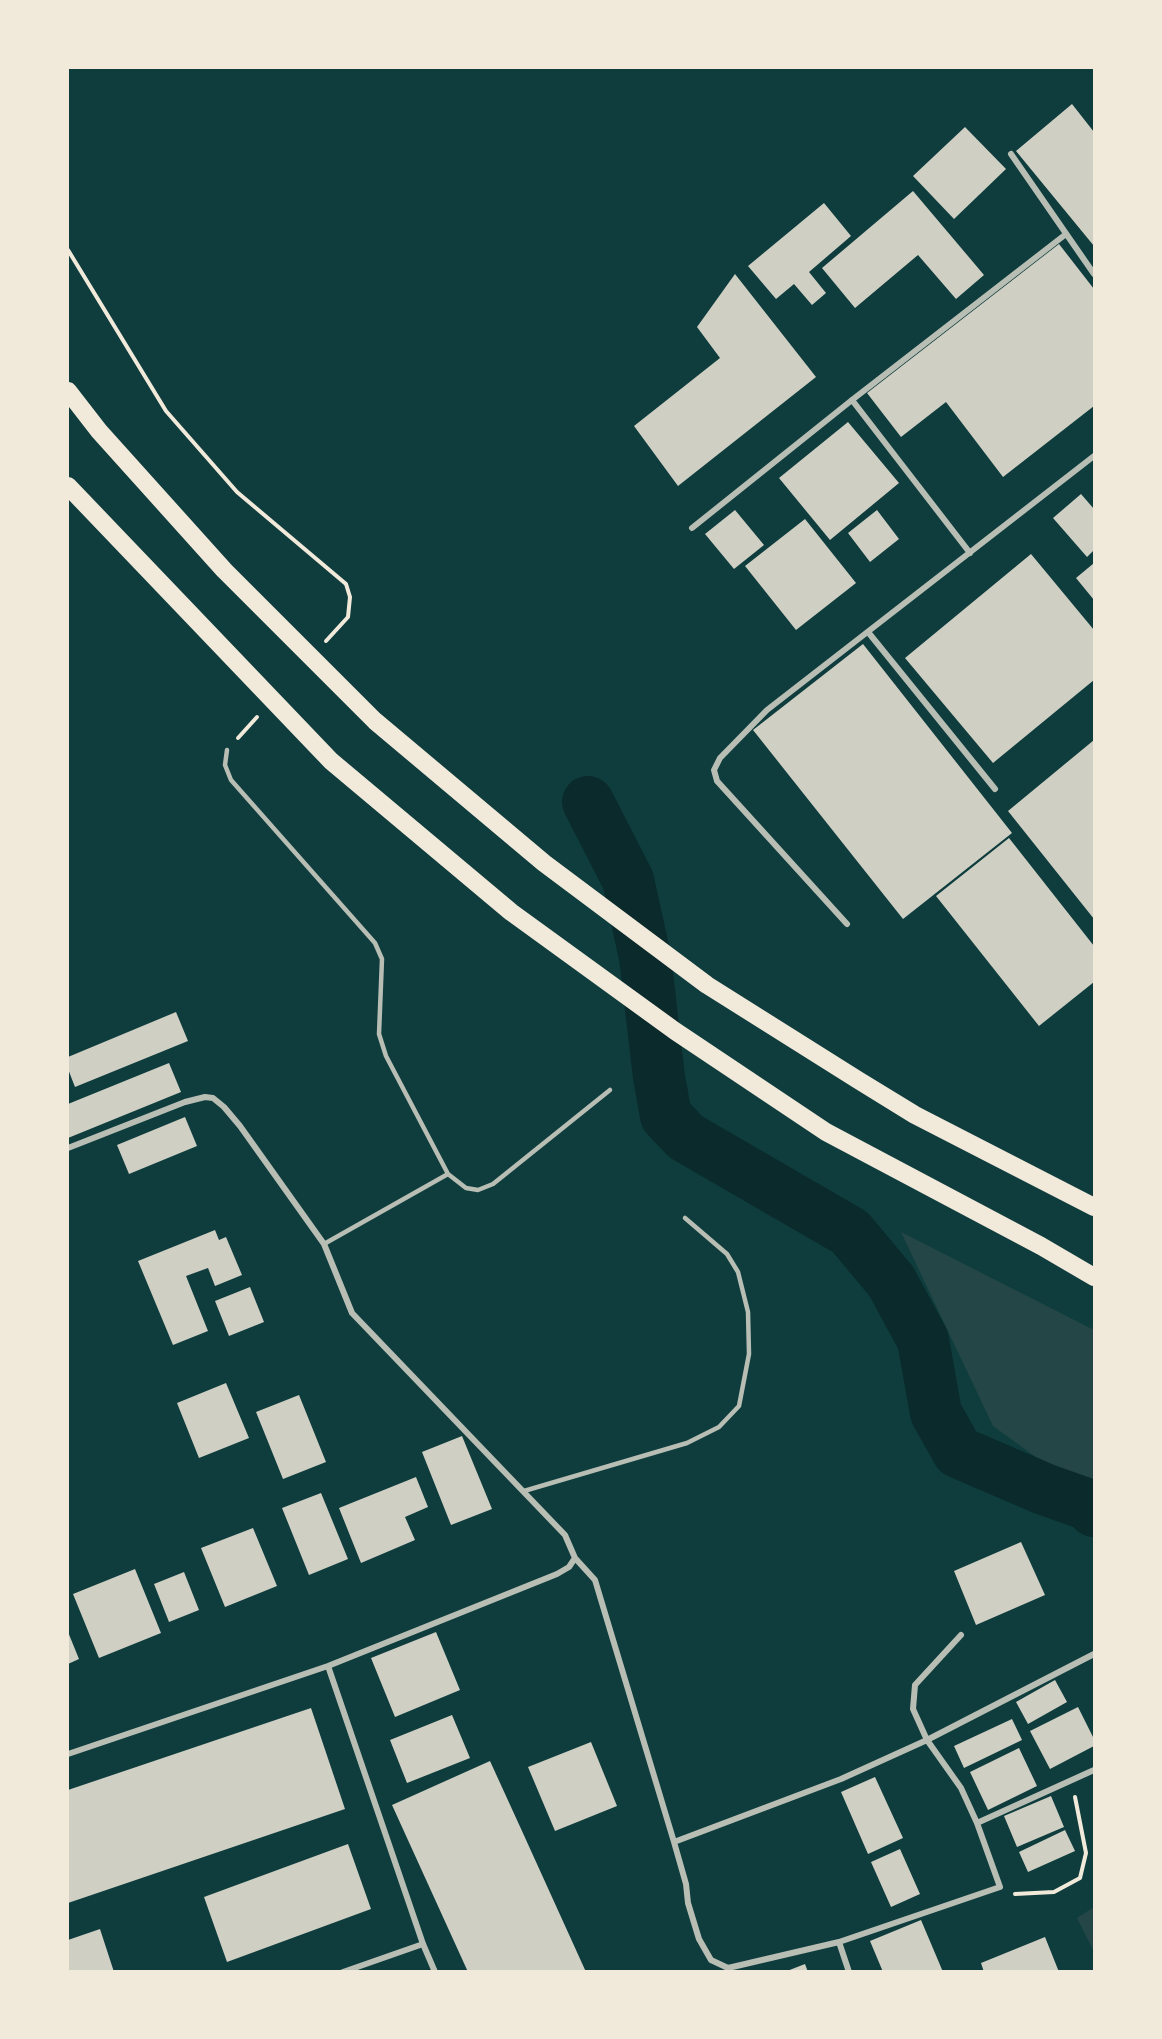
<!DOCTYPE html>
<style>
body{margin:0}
#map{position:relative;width:1162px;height:2039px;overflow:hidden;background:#0f3d3e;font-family:"Titillium Web",sans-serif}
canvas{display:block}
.frame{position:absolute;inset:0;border:69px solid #f1e9da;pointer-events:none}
</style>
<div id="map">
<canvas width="1162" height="2039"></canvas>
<div class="frame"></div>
</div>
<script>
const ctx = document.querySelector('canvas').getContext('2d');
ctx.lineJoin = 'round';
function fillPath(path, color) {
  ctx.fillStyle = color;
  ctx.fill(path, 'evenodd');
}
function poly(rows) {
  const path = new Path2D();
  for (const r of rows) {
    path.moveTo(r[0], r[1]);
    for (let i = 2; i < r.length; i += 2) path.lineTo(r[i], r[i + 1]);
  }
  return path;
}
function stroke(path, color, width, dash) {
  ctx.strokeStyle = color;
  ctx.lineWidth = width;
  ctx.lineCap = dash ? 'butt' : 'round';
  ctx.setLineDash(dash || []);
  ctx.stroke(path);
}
fillPath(poly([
 [901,1232,1094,1330,1094,1499,993,1426],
 [1094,1907,1094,1952,1077,1918]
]), '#244646');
stroke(poly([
 [588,802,628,880,645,957,659,1077,666,1116,686,1137,850,1232,891,1281,923,1340,936,1413,958,1452,1044,1489,1089,1505,1094,1511]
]), '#0a2a2b', 52);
fillPath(poly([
 [1072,104,1094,132,1094,246,1016,151],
 [965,127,1006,169,954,219,913,176],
 [913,191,984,275,956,299,918,255,855,308,822,268],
 [824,203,851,236,809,272,826,293,812,305,794,284,776,299,748,266],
 [1059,244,1094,289,1094,406,1003,477,946,402,901,437,867,393],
 [735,274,816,377,678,486,634,426,720,358,697,327],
 [848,422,899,483,830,540,779,478],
 [1081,494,1094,509,1094,550,1087,557,1053,518],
 [735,510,764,545,734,569,705,534],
 [877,510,899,539,870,562,848,533],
 [805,519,856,583,796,630,745,566],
 [1031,554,1094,630,1094,680,993,763,905,658],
 [1094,563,1094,600,1076,578],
 [863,644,1012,833,903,919,753,730],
 [1094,740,1094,919,1008,811],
 [1009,838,1094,946,1094,982,1039,1026,936,896],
 [176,1012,188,1041,75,1087,68,1069,68,1057],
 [169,1063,181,1092,68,1138,68,1104],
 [185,1117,197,1146,129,1174,117,1145],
 [215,1230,219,1240,226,1237,242,1275,215,1286,208,1268,186,1276,208,1331,173,1345,138,1261],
 [250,1287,264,1322,229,1336,215,1301],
 [226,1383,249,1438,199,1458,177,1403],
 [299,1395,326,1462,283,1479,256,1412],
 [462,1436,492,1509,451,1525,422,1452],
 [416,1477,428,1507,405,1517,415,1540,361,1563,339,1508],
 [321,1493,348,1559,309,1575,282,1508],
 [253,1528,277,1586,225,1607,201,1548],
 [1021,1542,1045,1595,976,1625,954,1571],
 [135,1569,161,1633,99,1658,73,1594],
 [184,1572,199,1610,169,1622,154,1584],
 [68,1632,79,1659,68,1664],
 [436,1632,460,1690,395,1717,371,1658],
 [1055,1680,1067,1702,1028,1724,1016,1702],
 [1078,1707,1094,1739,1094,1746,1050,1769,1030,1731],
 [311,1708,345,1809,68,1903,68,1790],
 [452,1715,470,1758,407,1783,390,1740],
 [1012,1719,1022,1740,964,1768,954,1746],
 [591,1742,617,1806,555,1831,528,1767],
 [1019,1748,1037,1786,988,1810,970,1772],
 [490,1761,522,1831,586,1972,468,1972,392,1805],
 [875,1777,903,1838,868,1854,841,1792],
 [1051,1796,1064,1827,1017,1847,1004,1816],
 [1065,1830,1075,1851,1028,1872,1019,1852],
 [348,1844,371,1909,227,1962,204,1897],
 [900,1849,920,1894,891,1907,871,1862],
 [921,1920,943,1972,883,1972,870,1941],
 [100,1929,114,1972,68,1972,68,1940],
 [1045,1937,1059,1972,984,1972,981,1963],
 [805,1964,808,1972,787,1972,787,1971]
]), '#cfcfc3');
stroke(poly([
 [68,250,166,411,237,492,346,584,350,597,348,617,326,641],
 [238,738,257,717],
 [1015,1894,1054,1892,1080,1878,1086,1853,1075,1797]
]), '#f1e9da', 4);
stroke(poly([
 [227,750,225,765,231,780,375,943,382,959,379,1034,386,1056,448,1174,324,1244],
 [448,1174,466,1188,478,1190,493,1184,610,1090],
 [524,1491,687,1443,719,1427,739,1406,749,1354,748,1312,738,1272,727,1254,685,1218]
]), '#b8beb3', 4.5);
stroke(poly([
 [1011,154,1094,274],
 [852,400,970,553],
 [692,528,852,400,1066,234],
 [868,632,995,789],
 [847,924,717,781,714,770,720,758,767,710,1094,456],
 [68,1148,185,1102,205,1097,213,1098,224,1107,240,1126,324,1244,352,1313,565,1535,575,1558,595,1580,674,1842,841,1779,927,1740,913,1709,915,1685,961,1635],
 [1094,1654,927,1740,961,1788,977,1823,1094,1770],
 [328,1666,423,1944,435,1972],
 [68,1754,328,1666,557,1574,569,1567,575,1558],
 [674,1842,686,1884,688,1903,699,1939,711,1960,728,1968,839,1942,1000,1887,977,1823],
 [839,1942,849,1972],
 [343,1972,423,1944]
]), '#b8beb3', 6);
stroke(poly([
 [68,391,99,431,224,570,375,721,544,863,707,985,858,1080,915,1115,1094,1207],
 [68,486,331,761,511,912,675,1031,826,1132,1041,1246,1094,1277]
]), '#f1e9da', 18);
</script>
